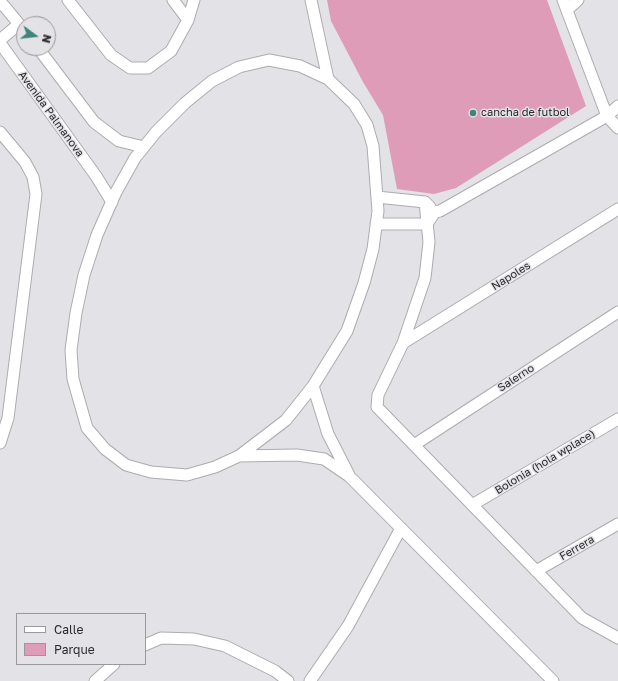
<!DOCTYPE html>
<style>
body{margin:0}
#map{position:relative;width:618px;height:681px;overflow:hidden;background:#e3e2e6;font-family:"Golos Text",sans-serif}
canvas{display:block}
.legend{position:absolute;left:16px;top:613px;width:130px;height:52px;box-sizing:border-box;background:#e3e2e6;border:1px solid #99989b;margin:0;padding:5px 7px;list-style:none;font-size:12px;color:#2a2a2b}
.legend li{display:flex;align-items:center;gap:8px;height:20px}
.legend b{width:20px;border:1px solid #99989b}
.north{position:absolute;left:16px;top:16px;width:40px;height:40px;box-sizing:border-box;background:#e3e2e6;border:1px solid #99989b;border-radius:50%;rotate:105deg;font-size:11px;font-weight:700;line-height:16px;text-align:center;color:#2a2a2b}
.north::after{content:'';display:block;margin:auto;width:14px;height:18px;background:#40857c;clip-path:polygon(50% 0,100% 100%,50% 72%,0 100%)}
</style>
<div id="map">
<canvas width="618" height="681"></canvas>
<ul class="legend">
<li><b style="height:5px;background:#fff"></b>Calle</li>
<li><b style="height:11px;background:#de9cb9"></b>Parque</li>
</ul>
<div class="north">N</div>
</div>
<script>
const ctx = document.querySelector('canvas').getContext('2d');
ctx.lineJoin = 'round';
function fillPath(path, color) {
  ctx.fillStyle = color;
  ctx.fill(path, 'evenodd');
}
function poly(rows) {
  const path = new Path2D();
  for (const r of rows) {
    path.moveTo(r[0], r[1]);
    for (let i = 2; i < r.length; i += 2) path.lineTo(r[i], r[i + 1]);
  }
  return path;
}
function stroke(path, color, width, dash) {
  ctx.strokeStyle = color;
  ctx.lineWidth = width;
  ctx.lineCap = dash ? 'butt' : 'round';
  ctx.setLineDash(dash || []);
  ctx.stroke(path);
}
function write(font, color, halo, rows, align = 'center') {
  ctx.font = font + ' "Golos Text",sans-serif';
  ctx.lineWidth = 3;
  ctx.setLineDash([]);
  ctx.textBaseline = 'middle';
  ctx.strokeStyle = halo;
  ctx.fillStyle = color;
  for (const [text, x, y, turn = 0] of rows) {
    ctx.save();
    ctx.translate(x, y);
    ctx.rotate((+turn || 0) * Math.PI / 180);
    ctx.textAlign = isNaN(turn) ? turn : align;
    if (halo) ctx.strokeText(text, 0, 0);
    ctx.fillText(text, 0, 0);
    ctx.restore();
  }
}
fillPath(poly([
 [327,0,547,0,586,106,456,188,434,194,397,189,383,115,363,82,331,21]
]), '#de9cb9');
const street = poly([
 [68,0,111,55,130,68,148,68,171,51,188,20,194,0],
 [173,0,188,20],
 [311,0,328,79],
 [563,0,607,116,618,106],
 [0,1,24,30],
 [567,10,578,0],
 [0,40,19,24],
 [0,43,96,176,112,202],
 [38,48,94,122,119,141,144,147],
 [269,60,300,66,328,79,354,104,367,125,373,146,378,211,373,249,364,283,347,331,313,386,286,420,239,456,215,467,187,475,151,472,126,465,105,449,87,428,73,379,71,350,76,313,84,275,97,235,116,192,135,158,156,132,185,103,212,81,239,67,269,60],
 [0,132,25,162,33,177,36,194,8,418,0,443],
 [377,197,425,202,430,207],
 [425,202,429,242,425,278,403,343,378,395,377,407,582,618,618,638],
 [376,224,427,224],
 [427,224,435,212,440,211,607,116,618,128],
 [403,343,618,209],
 [313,386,328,434,349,475],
 [414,445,618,312],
 [239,456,297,455,324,459,349,476,553,681],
 [472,505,618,419],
 [536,571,618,524],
 [145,645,161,638,194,639,225,646,275,671,288,681],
 [95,681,114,664],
 [310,681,348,626,401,528]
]);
stroke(street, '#adabaf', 13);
stroke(street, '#fff', 11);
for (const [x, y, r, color] of [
 [473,113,4,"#40857c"]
]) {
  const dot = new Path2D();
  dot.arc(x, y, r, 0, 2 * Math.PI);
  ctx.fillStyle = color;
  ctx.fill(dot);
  stroke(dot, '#e3e2e6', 1.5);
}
write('11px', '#2a2a2b', '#e3e2e6', [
 ["cancha de futbol",481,113]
], 'left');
write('11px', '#2a2a2b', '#e3e2e6', [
 ["Avenida Palmanova",51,114,54],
 ["Napoles",511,276,-32],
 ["Salerno",516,378,-33],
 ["Bolonia (hola wplace)",545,462,-31],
 ["Ferrera",577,548,-30]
]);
</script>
